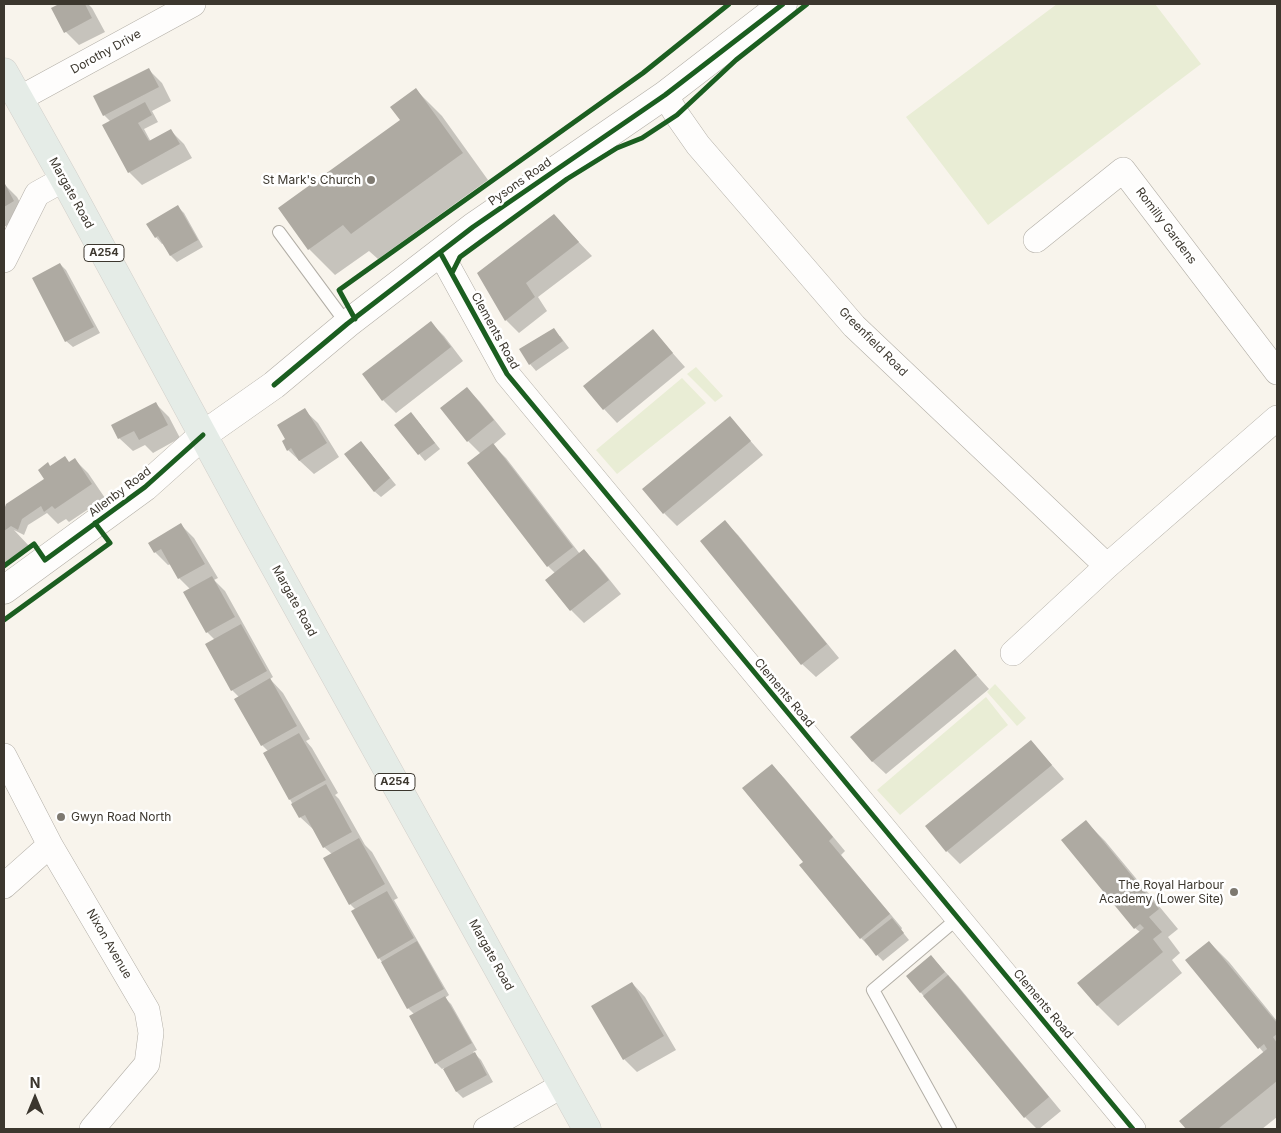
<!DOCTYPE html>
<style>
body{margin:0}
#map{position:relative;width:1281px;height:1133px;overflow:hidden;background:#f8f4ec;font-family:Inter,sans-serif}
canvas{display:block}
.frame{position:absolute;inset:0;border:5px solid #3c372e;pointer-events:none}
.north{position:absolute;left:10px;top:1073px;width:50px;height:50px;-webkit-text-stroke:4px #fff;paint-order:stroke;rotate:0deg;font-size:14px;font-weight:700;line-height:20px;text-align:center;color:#3c372e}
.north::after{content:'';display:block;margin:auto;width:18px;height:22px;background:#3c372e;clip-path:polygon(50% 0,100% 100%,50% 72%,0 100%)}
</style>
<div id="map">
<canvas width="1281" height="1133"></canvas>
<div class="frame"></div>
<div class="north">N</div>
</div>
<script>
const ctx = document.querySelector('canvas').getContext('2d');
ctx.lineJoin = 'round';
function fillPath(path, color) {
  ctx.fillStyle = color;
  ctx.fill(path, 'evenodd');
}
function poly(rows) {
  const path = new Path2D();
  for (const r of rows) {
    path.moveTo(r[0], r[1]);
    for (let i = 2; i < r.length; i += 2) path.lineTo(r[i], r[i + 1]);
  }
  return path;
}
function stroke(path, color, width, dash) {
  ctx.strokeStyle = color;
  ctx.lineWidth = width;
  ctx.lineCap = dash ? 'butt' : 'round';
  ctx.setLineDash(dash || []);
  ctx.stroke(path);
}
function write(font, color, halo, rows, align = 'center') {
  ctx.font = font + ' Inter,sans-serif';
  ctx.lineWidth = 5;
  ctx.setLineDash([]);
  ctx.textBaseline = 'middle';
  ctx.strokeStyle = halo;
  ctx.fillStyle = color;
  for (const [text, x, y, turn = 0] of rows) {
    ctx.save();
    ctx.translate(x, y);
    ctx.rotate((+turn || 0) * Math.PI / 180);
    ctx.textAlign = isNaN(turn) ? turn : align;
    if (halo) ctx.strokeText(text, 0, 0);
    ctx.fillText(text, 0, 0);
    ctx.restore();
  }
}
fillPath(poly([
 [1057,4,1155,4,1201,64,988,225,906,117],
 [696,367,723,396,715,402,687,374],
 [682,378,706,403,617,474,596,450],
 [995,684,1026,718,1017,726,987,692],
 [986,697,1008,725,900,815,877,790]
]), '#e9edd5');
fillPath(poly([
 [62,4,88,4,92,8,105,32,79,45,66,32,53,8],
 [148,69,162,83,171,101,152,111,158,122,144,129,151,142,171,131,184,144,192,158,142,185,129,172,111,122,104,115],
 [416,90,442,116,488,180,378,259,369,251,335,275,309,249,402,120],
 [4,184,17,197,27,215,4,227],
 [178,207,184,213,203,247,177,262,171,256,164,243,162,244,156,237],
 [554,216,592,256,538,297,547,311,519,333,506,320],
 [60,264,66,270,100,333,73,347,66,341],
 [431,323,444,336,463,361,396,413,383,400],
 [653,331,685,367,617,423,604,409],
 [560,336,569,348,536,371,530,364,521,349],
 [467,388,480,402,506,434,493,445,506,458,580,554,584,550,597,564,621,594,584,623,571,610,555,573,548,566,481,454,468,441],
 [155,403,169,417,180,438,153,453,145,445,133,451,119,438],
 [304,410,318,423,339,457,314,474,288,450,287,439],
 [730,418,763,455,677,526,664,513],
 [417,420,440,449,425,461,396,426],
 [367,449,396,485,381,497,374,491],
 [75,460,88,473,105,498,69,522,66,519,58,524,47,513,28,525,24,535,14,530,30,547,7,562,8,564,4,567,4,514,7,505,45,479,51,467,70,463],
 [725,522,738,535,839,658,816,677,802,664],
 [181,525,194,538,218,578,214,580,225,591,273,677,270,679,283,693,310,739,306,741,312,748,338,793,335,795,339,799,365,845,372,852,398,898,394,900,449,995,445,998,451,1004,477,1050,473,1052,481,1060,493,1082,463,1098,457,1092,444,1068,442,1069,436,1063,414,1014,408,1008,382,962,379,958,356,910,350,904,332,854,324,847,314,830,300,817,264,754,268,751,262,745,239,697,232,690,207,645,215,640,207,632,190,589,179,578,171,564,168,565,155,552],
 [955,651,989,689,886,774,872,761],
 [1031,741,1064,779,960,864,947,851],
 [772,765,785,779,845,851,841,855,902,928,901,930,909,940,883,961,861,938,801,866,805,862],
 [1086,822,1105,841,1178,929,1168,937,1180,953,1172,960,1182,973,1118,1026,1098,1006,1079,983,1140,932,1135,928],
 [1209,942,1229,962,1277,1021,1277,1117,1262,1129,1188,1129,1181,1121,1264,1053,1187,961],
 [931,956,958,986,1061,1111,1039,1129,1037,1129,1025,1117,907,976],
 [632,983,645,997,676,1050,637,1072,624,1059]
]), '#0003');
fillPath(poly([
 [59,4,85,4,92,18,64,33,51,8],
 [149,68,159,87,103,116,93,96],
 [416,88,463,153,351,234,343,225,308,250,278,208,400,120,390,107],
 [145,102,152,115,138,123,149,141,171,129,180,144,128,173,102,125],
 [4,182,14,201,4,207],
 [178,205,198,240,170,256,158,236,155,238,146,224],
 [554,214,579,242,526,283,535,297,505,321,477,273],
 [60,263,94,327,65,342,32,278],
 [431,321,451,347,382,401,362,374],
 [554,328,563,341,529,365,519,349],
 [653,329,673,353,603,410,583,386],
 [467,387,494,420,467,442,440,408],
 [156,402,168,425,139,440,134,431,118,439,111,425],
 [305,408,327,443,299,461,291,448,287,451,282,441,285,439,277,425],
 [411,412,435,443,418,455,394,425],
 [730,416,751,441,663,514,642,489],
 [361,441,390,478,374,492,344,454],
 [493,443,573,547,547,567,467,463],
 [65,456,69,462,75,458,92,484,55,509,52,506,44,512,41,506,22,519,18,530,11,526,4,531,4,510,6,504,44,479,38,470,48,462,50,466],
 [725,520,827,644,801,665,700,541],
 [181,523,205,564,178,579,161,549,154,553,148,543],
 [584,549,609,580,570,611,545,580],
 [212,576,235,617,206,633,183,592],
 [241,624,267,671,231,691,205,644],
 [955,649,977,675,872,762,850,737],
 [270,678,297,726,261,746,234,699],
 [299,733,326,780,289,800,263,753],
 [1031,740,1052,765,946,852,925,826],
 [772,764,833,837,829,841,890,914,860,939,799,865,803,862,742,788],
 [326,784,352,832,323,848,305,815,299,818,291,804],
 [1086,820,1159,909,1149,917,1162,932,1153,939,1163,952,1097,1006,1077,983,1144,928,1140,924,1134,929,1061,840],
 [359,838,385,884,349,905,323,858],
 [387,891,414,938,378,959,351,911],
 [892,918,904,933,876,956,864,940],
 [417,941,444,989,407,1009,381,962],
 [1209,941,1277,1023,1277,1034,1273,1037,1277,1043,1277,1081,1218,1129,1186,1129,1179,1121,1267,1049,1264,1044,1258,1049,1185,960],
 [931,955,945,972,920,993,906,976],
 [948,975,1049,1097,1024,1118,923,996],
 [632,982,664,1036,623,1060,591,1006],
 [445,996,472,1043,435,1064,409,1016],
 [475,1052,487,1075,456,1092,443,1069]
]), '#aeaaa2');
const lane = poly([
 [279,232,347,324],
 [950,1129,873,990,958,918]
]);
const street = poly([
 [665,95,677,115,698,145,854,326,1107,566],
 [19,99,193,4],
 [1036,240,1123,170,1277,372],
 [441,254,507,374,1133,1129],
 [4,260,37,194,64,179],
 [1013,653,1107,566,1277,418],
 [4,756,50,845,147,1010,151,1033,147,1064,92,1129],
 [4,886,50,845],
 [486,1129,563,1085]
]);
const secondary = poly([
 [4,590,145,487,203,435,274,385,347,324,473,227,665,95,783,4]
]);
const primary = poly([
 [4,72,64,179,249,520,587,1129]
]);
stroke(lane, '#b2aea6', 14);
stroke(street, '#b2aea6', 26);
stroke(secondary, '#b2aea6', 29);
stroke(primary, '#d2cfca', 29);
stroke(lane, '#fefdfc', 12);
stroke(street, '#fefdfc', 25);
stroke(secondary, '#fefdfc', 28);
stroke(primary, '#e5ece7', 28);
stroke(poly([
 [441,254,507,374,1133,1129],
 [452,273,460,257,567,179,617,148,642,138,677,115,736,60,807,4],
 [355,319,339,290,643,73,729,4],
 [274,385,347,324,473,227,665,95,783,4],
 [4,566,34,544,45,560,145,487,203,435],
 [4,620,110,543,95,523]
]), '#1b5e20', 5);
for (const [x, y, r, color] of [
 [371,180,5,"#7e7970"],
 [61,817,5,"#7e7970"],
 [1234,892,5,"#7e7970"]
]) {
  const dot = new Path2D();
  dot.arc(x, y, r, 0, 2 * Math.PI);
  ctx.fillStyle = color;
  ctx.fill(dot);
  stroke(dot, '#fff', 2);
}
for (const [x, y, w] of [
 [104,253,40],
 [395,782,40]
]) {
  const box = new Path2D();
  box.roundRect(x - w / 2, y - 8.5, w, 17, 4);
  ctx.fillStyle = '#fff';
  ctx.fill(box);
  stroke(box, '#3c372e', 1);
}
write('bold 11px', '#3c372e', null, [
 ["A254",104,253],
 ["A254",395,782]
]);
write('12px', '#3c372e', '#fff', [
 ["Dorothy Drive",106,52,-29],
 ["Pysons Road",520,182,-35],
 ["Margate Road",71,193,61],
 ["Romilly Gardens",1166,226,53],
 ["Clements Road",495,331,61],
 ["Greenfield Road",873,342,45],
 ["Allenby Road",120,492,-37],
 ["Margate Road",294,601,61],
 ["Clements Road",784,693,50],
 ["Nixon Avenue",109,944,60],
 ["Margate Road",491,955,61],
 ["Clements Road",1043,1004,50]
]);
write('12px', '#3c372e', '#fff', [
 ["St Mark's Church",361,180],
 ["Gwyn Road North",71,817,"left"],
 ["The Royal Harbour",1224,885],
 ["Academy (Lower Site)",1224,899]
], 'right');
</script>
